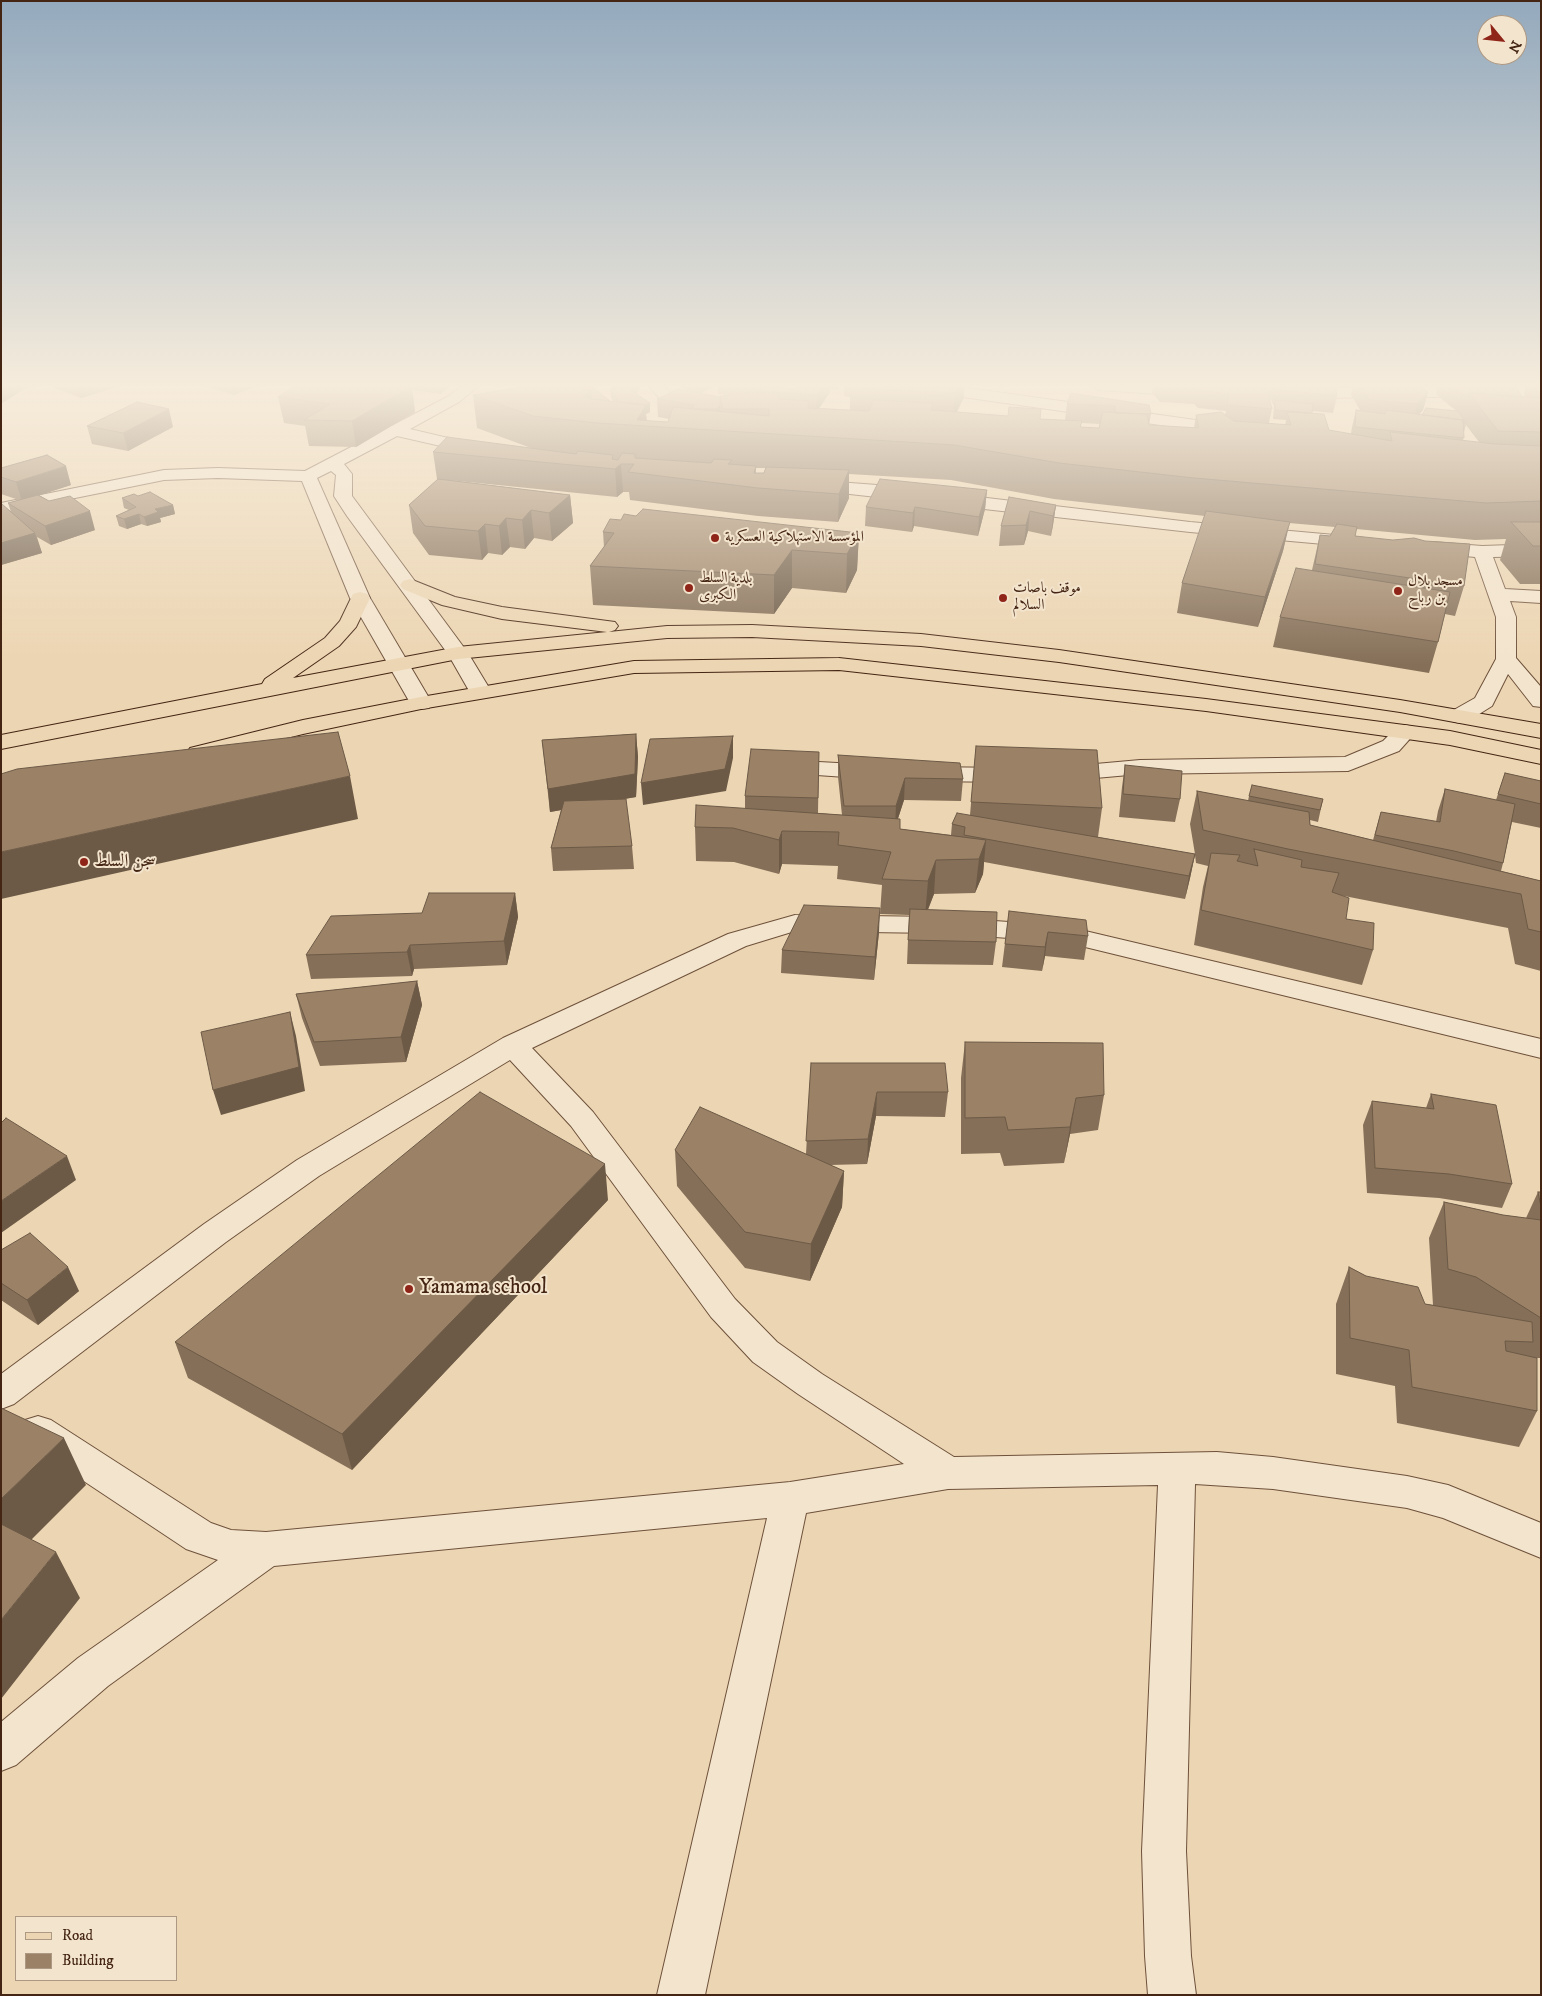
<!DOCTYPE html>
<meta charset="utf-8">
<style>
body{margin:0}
#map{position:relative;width:1542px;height:1996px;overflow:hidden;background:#ecd5b2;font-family:"IM FELL DW Pica",serif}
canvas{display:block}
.frame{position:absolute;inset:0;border:2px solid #442513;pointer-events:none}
.legend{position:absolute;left:15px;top:1916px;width:162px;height:65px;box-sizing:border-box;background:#f3e4cd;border:1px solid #ad9883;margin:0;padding:6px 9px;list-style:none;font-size:15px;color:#442513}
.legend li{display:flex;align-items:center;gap:10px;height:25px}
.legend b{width:25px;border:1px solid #ad9883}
.north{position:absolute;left:1477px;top:15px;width:50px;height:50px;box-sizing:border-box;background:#f3e4cd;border:1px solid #ad9883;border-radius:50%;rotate:118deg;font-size:14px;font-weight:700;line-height:20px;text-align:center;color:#442513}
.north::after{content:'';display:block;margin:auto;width:18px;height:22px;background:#8f2418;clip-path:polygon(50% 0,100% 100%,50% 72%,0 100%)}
</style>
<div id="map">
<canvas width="1542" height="1996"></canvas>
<div class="frame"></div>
<ul class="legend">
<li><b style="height:6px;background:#ecd5b2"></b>Road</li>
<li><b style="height:14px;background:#9b8166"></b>Building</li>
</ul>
<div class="north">N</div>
</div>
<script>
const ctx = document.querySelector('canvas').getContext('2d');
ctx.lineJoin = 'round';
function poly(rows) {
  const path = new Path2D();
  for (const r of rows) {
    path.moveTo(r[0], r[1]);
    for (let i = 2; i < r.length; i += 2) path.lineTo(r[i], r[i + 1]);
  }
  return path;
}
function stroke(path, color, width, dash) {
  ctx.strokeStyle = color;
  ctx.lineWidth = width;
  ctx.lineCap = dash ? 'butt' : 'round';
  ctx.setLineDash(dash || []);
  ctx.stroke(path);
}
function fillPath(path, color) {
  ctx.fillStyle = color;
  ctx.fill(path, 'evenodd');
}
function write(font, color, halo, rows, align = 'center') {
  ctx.font = font + ' "IM FELL DW Pica",Amiri,serif';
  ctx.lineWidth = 4;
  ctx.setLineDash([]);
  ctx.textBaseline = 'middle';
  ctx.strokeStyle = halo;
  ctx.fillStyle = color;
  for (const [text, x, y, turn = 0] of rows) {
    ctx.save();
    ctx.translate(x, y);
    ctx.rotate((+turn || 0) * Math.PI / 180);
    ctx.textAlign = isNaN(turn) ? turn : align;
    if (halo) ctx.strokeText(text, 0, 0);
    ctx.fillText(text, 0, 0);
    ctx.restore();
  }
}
const minor = poly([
 [463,385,480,385,459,402,410,429,486,447,488,450,486,453,480,455,397,436,344,464,352,474,352,496,468,653,491,691,488,696,480,697,472,696,448,654,347,516,334,496,336,475,331,471,317,478,370,598,432,703,429,708,421,709,413,708,350,598,302,481,218,478,164,480,1,513,1,503,164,470,218,468,305,471,449,396,463,385],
 [648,385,664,385,672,395,704,405,707,408,699,413,662,401,648,385],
 [906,385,947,385,1231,425,1239,430,1231,435,913,390,906,385],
 [1091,385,1170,385,1189,386,1197,391,1189,396,1098,390,1091,385],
 [1541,386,1541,396,1300,398,1292,393,1300,388,1541,386],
 [811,480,877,485,1190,522,1357,537,1363,538,1366,542,1363,546,1357,547,1190,532,805,489,802,485,805,481,811,480],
 [1432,542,1482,546,1541,544,1541,556,1493,557,1505,589,1541,591,1541,603,1510,601,1516,617,1516,658,1541,687,1541,707,1533,706,1508,674,1492,706,1468,721,1460,723,1452,721,1449,716,1452,711,1475,698,1496,659,1496,617,1475,557,1426,552,1423,548,1426,544,1432,542],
 [1405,725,1413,727,1416,732,1399,751,1348,771,1140,774,1062,781,1054,779,1051,774,1054,769,1062,767,1140,760,1345,757,1383,741,1397,727,1405,725],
 [782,760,874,765,882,767,885,772,882,777,874,779,774,772,771,767,774,762,782,760],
 [924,767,1011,768,1019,770,1022,775,1019,780,1011,782,924,781,916,779,913,774,916,769,924,767],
 [795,915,937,917,1038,924,1081,930,1541,1039,1541,1058,1081,946,1038,940,937,933,795,931,746,946,532,1048,593,1112,735,1299,777,1342,822,1374,954,1457,1217,1452,1273,1457,1407,1476,1448,1485,1541,1523,1541,1558,1443,1518,1407,1508,1273,1489,1195,1484,1186,1851,1191,1956,1196,1995,1148,1995,1145,1956,1142,1851,1158,1485,948,1489,806,1513,705,1995,657,1995,767,1518,274,1566,108,1686,16,1765,1,1771,1,1722,78,1658,218,1560,186,1549,25,1442,20,1431,25,1420,38,1416,51,1420,211,1523,231,1530,266,1532,790,1482,904,1464,798,1394,753,1362,711,1317,571,1126,510,1060,319,1176,226,1242,14,1404,1,1409,1,1374,204,1224,297,1160,503,1038,728,934,795,915]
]);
const major = poly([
 [410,579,455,597,502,607,615,622,618,626,615,630,609,632,667,626,752,625,921,634,1059,650,1400,700,1541,724,1541,738,1400,712,1059,662,921,646,752,637,667,638,458,659,1,749,1,735,262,684,265,679,325,638,340,621,353,594,360,592,367,594,370,598,356,627,339,646,293,678,458,647,607,632,502,619,442,605,403,589,400,585,403,581,410,579],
 [839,658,1206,699,1450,731,1541,750,1541,764,1450,745,1206,711,839,670,634,673,421,709,303,734,198,760,190,758,187,753,190,748,303,720,421,697,634,661,839,658]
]);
stroke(minor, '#6e513b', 2);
stroke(major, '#442513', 2);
fillPath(minor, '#f3e4cd');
fillPath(major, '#ecd5b2');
fillPath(poly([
 [53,385,123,385,81,398,54,388],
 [205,385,261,385,233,395,205,386],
 [296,385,453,385,440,394,412,390,415,412,356,447,309,446,305,426,284,423,278,397],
 [533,385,593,385,593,388,610,401,613,402,611,397,610,389,612,388,612,385,641,385,637,393,634,393,650,412,646,414,647,421,668,422,669,419,658,417,657,399,688,391,678,385,717,385,701,393,720,397,730,395,718,394,718,385,784,385,784,388,796,389,798,386,793,385,839,385,838,390,830,389,830,392,819,408,850,410,850,397,844,396,844,385,964,385,964,397,957,412,1040,419,1065,420,1067,404,1071,393,1151,414,1149,425,1194,428,1196,415,1225,415,1226,411,1198,408,1194,404,1160,402,1152,393,1153,385,1266,385,1268,393,1269,385,1335,385,1337,396,1333,413,1312,411,1312,413,1329,430,1351,434,1352,427,1356,410,1360,410,1351,395,1353,385,1418,385,1428,392,1423,410,1419,414,1422,415,1457,411,1446,403,1447,402,1445,402,1436,394,1438,385,1541,385,1541,584,1520,584,1500,560,1506,539,1475,540,1356,529,1355,536,1464,586,1455,616,1445,614,1438,642,1429,673,1273,647,1280,617,1312,570,1320,535,1330,536,1335,527,1289,523,1283,551,1258,627,1177,613,1182,583,1205,516,1054,499,951,480,849,474,849,498,838,522,758,516,630,500,629,492,623,492,617,497,448,480,570,495,573,523,552,541,534,538,525,549,510,547,502,555,488,553,482,560,429,555,413,533,409,505,438,479,437,479,433,452,531,448,477,428,473,395],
 [1526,385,1524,394,1525,397,1522,397,1516,386],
 [1269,396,1274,406,1273,419,1286,420,1285,425,1269,423,1272,409],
 [1081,423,1100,424,1099,428,1081,427],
 [1466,425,1479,442,1463,441,1464,432],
 [756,468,766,468,764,473,756,473],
 [992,385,1005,385,1004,387],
 [87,426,173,427,128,451,92,444],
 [1,468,71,485,39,495,95,530,51,545,37,537,42,553,1,565,1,504,11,512,8,503,19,500,1,494],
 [987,490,985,509,978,536,914,526,912,532,865,526,866,507],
 [138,496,173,505,175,514,160,518,161,522,147,526,141,524,127,529,119,526,116,516,129,510,124,508,122,498],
 [1009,497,1056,505,1053,525,1051,536,1028,531,1024,545,999,546,1001,526],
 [636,516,859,533,857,570,846,593,792,588,774,614,593,605,590,566,604,547,603,532,621,520],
 [636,734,638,757,636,797,623,799,632,846,634,869,553,871,551,848,561,810,550,812,542,740],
 [976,746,1102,808,1098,837,1195,854,1190,824,1197,791,1248,801,1249,796,1323,799,1318,822,1310,820,1310,825,1373,840,1381,812,1436,822,1438,811,1445,789,1496,800,1505,773,1541,781,1541,828,1512,822,1503,863,1501,871,1541,881,1541,971,1515,964,1508,928,1339,895,1346,919,1373,950,1362,985,1194,945,1203,887,1208,866,1196,863,1195,855,1190,878,1185,899,984,862,983,874,975,893,934,894,928,910,996,942,993,965,907,964,909,915,880,914,882,885,837,879,838,866,782,864,779,874,734,862,696,861,695,827,745,809,745,796,819,752,818,813,842,815,838,777,838,755,963,779,961,801,904,800,898,818,900,829,951,835,952,824,970,815],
 [1125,765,1180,799,1175,822,1119,817,1122,787],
 [515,893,518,917,507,965,414,969,412,976,311,979,306,955,422,913],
 [1009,911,1088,936,1084,960,1045,956,1042,971,1002,967],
 [879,932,874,980,781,973,782,950],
 [417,981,422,1005,406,1062,320,1066,302,1018,296,994],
 [965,1042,1104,1095,1098,1130,1070,1134,1064,1163,1004,1166,1000,1153,961,1154,961,1078],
 [811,1063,948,1092,945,1117,876,1116,867,1164,830,1165,844,1171,842,1207,810,1281,745,1268,677,1186,675,1150,806,1154],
 [1431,1094,1512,1184,1502,1208,1439,1198,1367,1193,1363,1125,1372,1101,1426,1108],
 [1538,1192,1541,1192,1541,1358,1537,1358,1537,1411,1519,1447,1397,1423,1395,1386,1336,1374,1336,1304,1349,1267,1366,1276,1425,1304,1433,1305,1429,1238,1444,1202,1503,1215,1526,1218],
 [608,1200,352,1470,188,1378,175,1342],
 [1,1250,79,1291,38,1325,1,1300]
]), '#856f58');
fillPath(poly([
 [1,385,39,385,24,389,1,404],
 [78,385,123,385,81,398],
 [231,385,261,385,233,395],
 [439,385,453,385,440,394],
 [562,385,593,385,594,399,580,400],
 [637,385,641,385,637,393],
 [697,385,717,385,697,395],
 [823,385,830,385,830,392,816,413,817,395],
 [959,385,964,385,964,397,953,419,955,393],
 [412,386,415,412,356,447,352,421],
 [760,386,760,395,756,398,756,389],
 [1428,392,1423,410,1413,422,1417,404],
 [650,403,650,412,646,414,647,426,637,420,643,406],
 [720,405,721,423,717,426,717,409],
 [169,409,173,427,128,451,123,433],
 [621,464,623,492,617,497,615,469],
 [66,466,71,485,22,501,16,482],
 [849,470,849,498,838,522,839,494],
 [987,490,985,509,978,536,979,517],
 [570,495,573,523,552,541,549,513],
 [173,505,175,514,160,518,161,522,147,526,144,517,155,509],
 [1056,505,1053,525,1051,536,1053,516],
 [915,507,914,526,912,532,913,513],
 [531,510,534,538,525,549,522,520],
 [90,511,95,530,51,545,45,526],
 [1030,511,1028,531,1024,545,1026,525],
 [139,514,141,524,127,529,124,519],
 [506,518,510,547,502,555,499,526],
 [1290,522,1283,551,1258,627,1265,597],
 [485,524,488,553,482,560,478,531],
 [35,533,42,553,1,565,1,543],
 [859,533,857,570,846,593,847,554],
 [792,550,792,588,774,614,774,575],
 [636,734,638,757,636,797,550,812,548,789],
 [733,736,733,758,726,791,643,805,641,783],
 [350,776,358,819,1,899,1,852],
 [905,778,904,800,895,828,896,806],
 [782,831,782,864,779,874,779,840],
 [986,840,983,874,975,893,979,859],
 [1195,854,1190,878,1185,899,1189,876],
 [936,860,934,894,925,916,928,881],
 [515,893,518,917,507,965,504,941],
 [880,908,879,932,874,980,875,957],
 [1048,932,1045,956,1042,971,1045,947],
 [410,945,414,969,412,976,407,952],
 [417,981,422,1005,406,1062,401,1037],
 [290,1012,296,1036,305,1091,221,1115,213,1090],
 [877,1092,876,1116,867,1164,868,1139],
 [1076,1098,1070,1134,1064,1163,1070,1127],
 [67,1156,76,1180,1,1233,1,1201],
 [605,1164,608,1200,352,1470,342,1434],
 [844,1171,842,1207,810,1281,811,1244],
 [68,1267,79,1291,38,1325,27,1300],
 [64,1438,86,1485,10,1561,1,1546,1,1499],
 [56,1552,80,1598,1,1699,1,1620]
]), '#6c5a47');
const building = poly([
 [296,385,404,385,412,386,352,421,304,420,330,404,278,397,296,385],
 [533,385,568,385,591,391,583,396,591,399,646,405,637,420,668,422,673,407,769,416,769,409,723,409,720,396,753,393,780,394,778,399,809,401,808,408,869,411,873,400,933,403,931,410,1008,416,1009,407,1041,409,1040,419,1082,421,1080,427,1099,428,1103,412,1147,414,1149,425,1199,428,1196,415,1221,412,1234,421,1291,425,1287,412,1324,414,1329,430,1392,441,1390,432,1495,444,1541,446,1541,501,1486,503,1194,478,1059,463,954,445,597,423,533,416,473,395,533,385],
 [583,385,590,385,610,401,591,399,591,391,574,387,583,385],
 [718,385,760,385,760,386,756,389,718,385],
 [761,385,783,385,783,388,796,389,798,385,823,385,817,395,761,391,761,385],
 [850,385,959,385,955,393,850,388,850,385],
 [1173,385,1266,385,1272,409,1227,405,1229,394,1201,391,1197,387,1173,385],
 [1276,385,1335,385,1337,396,1278,390,1276,385],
 [1360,385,1418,385,1428,392,1417,404,1369,400,1360,385],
 [1438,385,1486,385,1487,386,1451,386,1449,393,1447,393,1438,385],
 [1515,385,1522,397,1469,393,1468,397,1467,397,1451,386,1515,385],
 [1533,385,1541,385,1541,392,1536,391,1533,385],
 [625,386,650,403,646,405,619,402,610,389,625,386],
 [678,389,720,397,720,405,717,409,698,409,692,408,695,405,657,399,678,389],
 [1071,393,1149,405,1151,414,1115,413,1115,406,1067,404,1071,393],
 [1469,393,1541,398,1541,432,1498,431,1469,393],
 [1275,400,1313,404,1312,413,1275,410,1275,400],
 [137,402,169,409,123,433,87,426,137,402],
 [1426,408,1458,411,1466,423,1463,423,1463,420,1422,415,1426,408],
 [1356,410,1385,414,1386,410,1463,420,1464,438,1355,427,1356,410],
 [447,437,576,454,578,451,613,455,612,459,618,460,622,453,635,454,635,458,711,463,714,459,732,460,728,464,756,466,754,473,764,473,766,467,849,470,839,494,758,488,628,472,634,464,621,464,615,469,433,452,447,437],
 [47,455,66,466,16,482,1,477,1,468,47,455],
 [438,479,570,495,549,513,531,510,522,520,506,518,499,526,485,524,478,531,425,526,409,505,438,479],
 [880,479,987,490,979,517,915,507,913,513,866,507,880,479],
 [150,492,173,505,155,509,158,512,144,517,139,514,124,519,116,516,136,507,122,498,134,494,138,496,150,492],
 [38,495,49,501,70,496,90,511,45,526,8,503,38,495],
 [1009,497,1056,505,1053,516,1030,511,1026,525,1001,526,1009,497],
 [1,504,2,504,35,533,1,543,1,504],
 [643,509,859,533,847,554,792,550,774,575,590,566,614,533,603,532,610,519,621,520,624,514,636,516,643,509],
 [1206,511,1290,522,1265,597,1182,583,1206,511],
 [1511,522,1541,522,1541,546,1533,546,1511,522],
 [1337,524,1357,527,1355,536,1393,540,1414,538,1425,541,1470,544,1464,586,1315,564,1320,535,1330,536,1337,524],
 [1296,568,1450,592,1438,642,1280,617,1296,568],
 [338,732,350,776,1,852,1,774,17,769,338,732],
 [636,734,635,774,548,789,542,740,636,734],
 [733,736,725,769,641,783,650,739,733,736],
 [976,746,1097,750,1102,808,971,802,976,746],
 [751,749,819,752,818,798,745,796,751,749],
 [838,755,960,763,963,779,905,778,896,806,844,806,838,755],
 [1125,765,1182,771,1180,799,1123,794,1125,765],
 [1505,773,1541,781,1541,804,1498,794,1505,773],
 [1252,785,1323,799,1320,810,1249,796,1252,785],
 [1445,789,1515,804,1503,863,1454,851,1375,835,1381,812,1440,822,1445,789],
 [1197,791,1309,812,1310,825,1541,881,1541,932,1528,929,1521,894,1288,849,1203,830,1197,791],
 [626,799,632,846,551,848,564,801,626,799],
 [696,805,900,819,900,829,986,840,979,859,936,860,928,881,882,879,891,852,838,845,839,832,782,831,779,840,733,828,695,827,696,805],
 [957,813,1195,854,1189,876,964,835,965,827,952,824,957,813],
 [1254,849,1302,860,1301,867,1339,873,1332,892,1349,898,1346,919,1374,923,1373,950,1201,910,1211,853,1240,855,1237,861,1258,866,1254,849],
 [429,893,515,893,504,941,410,945,407,952,306,955,331,916,422,913,429,893],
 [804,905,880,908,875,957,782,950,804,905],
 [910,909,997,912,996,942,908,940,910,909],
 [1009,911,1086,920,1088,936,1048,932,1045,947,1005,944,1009,911],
 [417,981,401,1037,314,1042,296,994,417,981],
 [290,1012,299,1067,213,1090,201,1032,290,1012],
 [965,1042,1103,1043,1104,1095,1076,1098,1070,1127,1008,1130,1005,1117,965,1118,965,1042],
 [811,1063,945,1063,948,1092,877,1092,868,1139,806,1141,811,1063],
 [480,1092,605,1164,342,1434,175,1342,480,1092],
 [1431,1094,1496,1105,1512,1184,1449,1174,1375,1168,1372,1101,1434,1109,1431,1094],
 [700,1107,844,1171,811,1244,745,1232,675,1150,700,1107],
 [6,1118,67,1156,1,1201,1,1123,6,1118],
 [1538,1192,1541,1192,1541,1207,1538,1192],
 [1444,1202,1503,1215,1541,1220,1541,1318,1476,1277,1448,1269,1444,1202],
 [30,1233,68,1267,27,1300,1,1283,1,1250,30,1233],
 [1349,1267,1366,1276,1418,1287,1425,1304,1532,1322,1533,1342,1505,1341,1506,1351,1537,1358,1537,1411,1412,1387,1409,1350,1350,1338,1349,1267],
 [1,1408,64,1438,1,1499,1,1408],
 [1,1524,56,1552,1,1620,1,1524]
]);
fillPath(building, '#9b8166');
stroke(building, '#6c5a47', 1);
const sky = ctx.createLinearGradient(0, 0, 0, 665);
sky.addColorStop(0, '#93a9bd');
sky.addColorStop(0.58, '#f6ecdc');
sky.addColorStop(1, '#f6ecdc00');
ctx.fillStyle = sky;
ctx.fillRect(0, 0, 1542, 665);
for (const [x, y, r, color] of [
 [715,538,5,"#8f2418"],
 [689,588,5,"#8f2418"],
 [1398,591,5,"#8f2418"],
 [1003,598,5,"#8f2418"],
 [84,862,5,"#8f2418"],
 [409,1289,5,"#8f2418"]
]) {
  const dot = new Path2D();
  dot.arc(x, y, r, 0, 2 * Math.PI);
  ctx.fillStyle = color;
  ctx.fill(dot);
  stroke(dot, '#f3e4cd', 2);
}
write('15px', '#442513', '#f3e4cd', [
 ["المؤسسة الاستهلاكية العسكرية",725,538],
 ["بلدية السلط",699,579],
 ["الكبرى",699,596],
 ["مسجد بلال",1408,582],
 ["بن رباح",1408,599],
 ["موقف باصات",1013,589],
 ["السلالم",1013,606]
], 'left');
write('18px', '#442513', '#f3e4cd', [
 ["سجن السلط",94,862]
], 'left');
write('21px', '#442513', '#f3e4cd', [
 ["Yamama school",419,1289]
], 'left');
</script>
